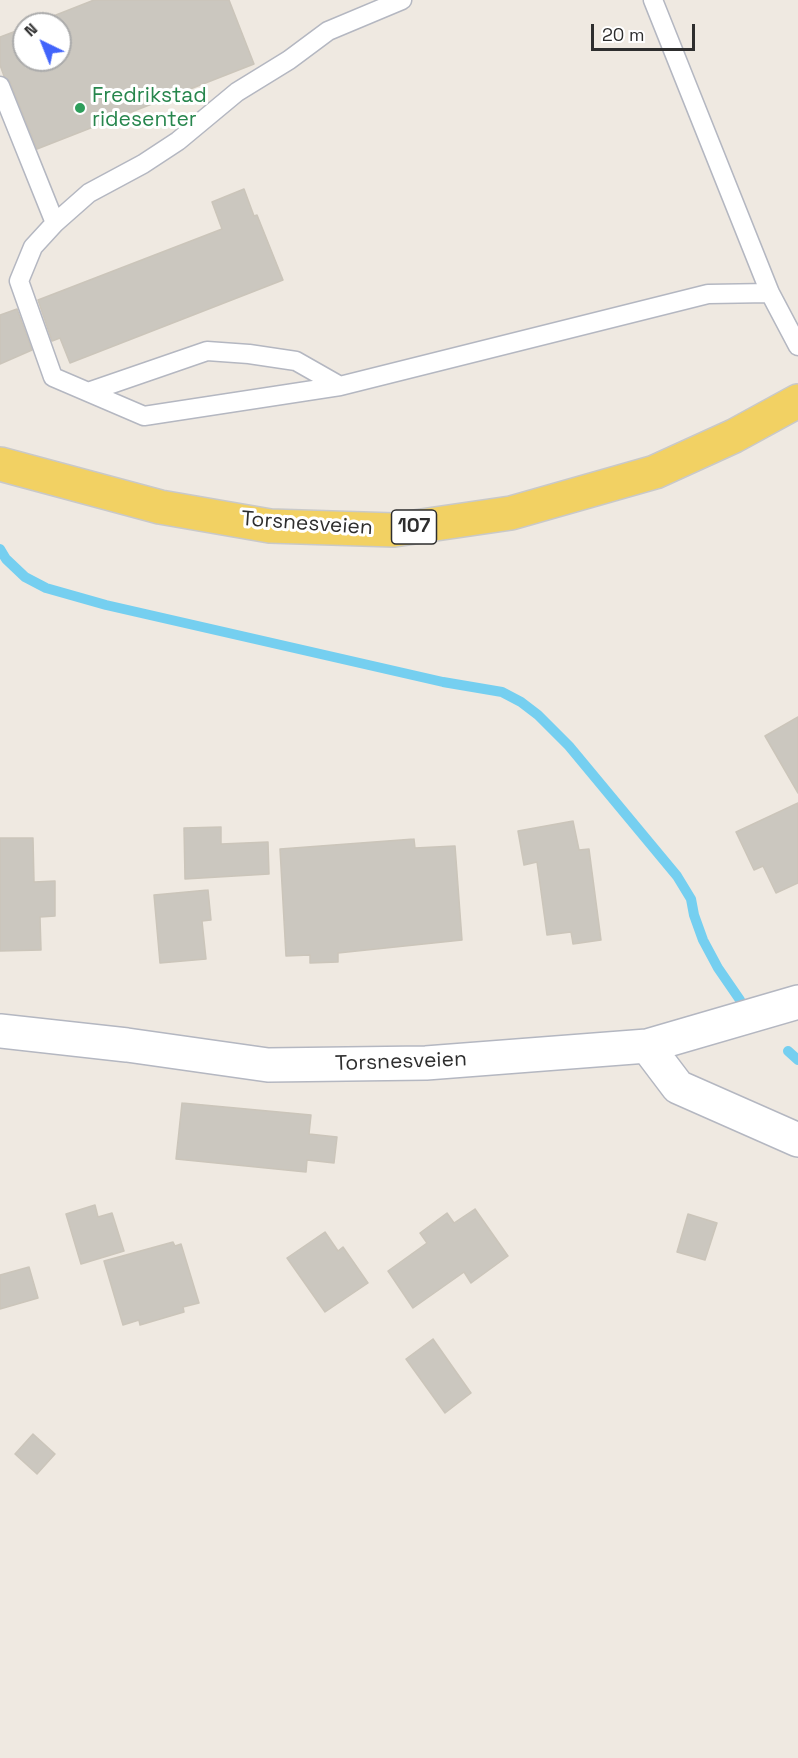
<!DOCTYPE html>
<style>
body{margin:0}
#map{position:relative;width:798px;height:1758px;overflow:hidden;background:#efe9e1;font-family:"Space Grotesk",sans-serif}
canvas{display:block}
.north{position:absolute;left:12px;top:12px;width:60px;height:60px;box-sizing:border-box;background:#fff;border:2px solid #ababab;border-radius:50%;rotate:317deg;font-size:16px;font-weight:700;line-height:24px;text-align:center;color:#2e2e2e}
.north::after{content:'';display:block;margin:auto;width:21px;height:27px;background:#4264fb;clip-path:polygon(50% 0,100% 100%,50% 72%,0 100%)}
.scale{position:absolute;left:591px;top:24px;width:104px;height:27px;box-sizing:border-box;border:3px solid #2e2e2e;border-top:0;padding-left:8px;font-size:18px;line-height:21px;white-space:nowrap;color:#2e2e2e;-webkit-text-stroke:4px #fff;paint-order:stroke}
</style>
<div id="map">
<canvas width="798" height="1758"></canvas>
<div class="north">N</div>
<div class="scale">20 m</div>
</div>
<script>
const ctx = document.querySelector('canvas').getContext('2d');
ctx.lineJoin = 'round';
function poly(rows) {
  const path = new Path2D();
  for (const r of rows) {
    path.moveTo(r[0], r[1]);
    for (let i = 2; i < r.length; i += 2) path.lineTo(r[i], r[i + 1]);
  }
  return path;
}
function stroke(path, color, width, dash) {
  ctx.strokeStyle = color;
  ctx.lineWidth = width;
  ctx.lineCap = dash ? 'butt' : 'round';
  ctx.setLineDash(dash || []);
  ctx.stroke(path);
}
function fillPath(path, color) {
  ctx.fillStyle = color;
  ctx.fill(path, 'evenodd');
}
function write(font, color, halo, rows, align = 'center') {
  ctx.font = font + ' "Space Grotesk",sans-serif';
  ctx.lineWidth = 6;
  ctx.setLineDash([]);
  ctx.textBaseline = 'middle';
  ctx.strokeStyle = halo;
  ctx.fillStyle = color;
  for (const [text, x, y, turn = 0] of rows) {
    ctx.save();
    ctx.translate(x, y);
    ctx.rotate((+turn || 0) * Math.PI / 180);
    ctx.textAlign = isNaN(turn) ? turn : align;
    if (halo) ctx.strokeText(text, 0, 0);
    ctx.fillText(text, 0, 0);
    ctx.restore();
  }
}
stroke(poly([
 [0,549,6,559,25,577,46,588,106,605,443,682,502,692,521,702,538,715,569,746,677,876,691,899,694,915,703,940,718,968,740,1000],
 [788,1051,798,1060]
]), '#75cff0', 10);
const building = poly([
 [94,0,229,0,254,64,37,149,10,82,4,76,0,65,0,37,24,28,24,60,60,60,60,24,33,24,94,0],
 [244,189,254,216,257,215,283,280,70,363,60,338,52,341,38,300,222,229,212,202,244,189],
 [17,309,32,350,0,364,0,315,17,309],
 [798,717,798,793,765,736,798,717],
 [798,803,798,883,776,893,763,866,754,870,736,832,798,803],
 [573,821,579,850,589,849,601,940,573,944,571,932,547,935,537,862,524,865,518,831,573,821],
 [221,827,221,844,268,842,269,874,185,879,184,828,221,827],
 [0,838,33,838,34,882,55,881,55,916,40,917,41,950,0,951,0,838],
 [414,839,415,848,455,846,462,940,338,953,338,962,310,963,310,955,286,956,280,849,414,839],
 [208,890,211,920,202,921,206,959,160,963,154,895,208,890],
 [182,1103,311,1115,309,1134,337,1137,334,1163,307,1160,306,1172,176,1159,182,1103],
 [95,1205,98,1217,112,1213,124,1251,81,1264,66,1214,95,1205],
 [475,1209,508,1256,471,1283,464,1272,413,1308,388,1271,427,1243,420,1233,447,1213,454,1223,475,1209],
 [688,1214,717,1223,705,1260,677,1252,688,1214],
 [325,1232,338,1251,343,1247,368,1283,325,1312,287,1258,325,1232],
 [173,1242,175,1246,181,1244,199,1303,183,1307,184,1312,140,1325,139,1320,123,1325,104,1261,173,1242],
 [29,1267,38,1298,0,1309,0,1275,29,1267],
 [433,1339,471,1393,445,1413,406,1359,433,1339],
 [33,1434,55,1454,37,1474,15,1454,33,1434]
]);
fillPath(building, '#cbc7bf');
stroke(building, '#cbc5ba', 1.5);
const service = poly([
 [402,0,328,31,289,60,237,92,178,141,143,164,89,193,55,223,33,247,19,281,53,377,144,416,340,386,708,294,770,293],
 [653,0,770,293,798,346],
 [0,86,55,223],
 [88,392,207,351,249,354,296,361,340,386]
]);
const minor = poly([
 [0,1031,127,1045,268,1065,426,1063,647,1046,798,1002],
 [647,1046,678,1087,798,1140]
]);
const primary = poly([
 [0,464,160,507,270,526,394,530,511,513,655,472,734,436,798,401]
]);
stroke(service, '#b4b7c1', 21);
stroke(minor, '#b4b7c1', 36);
stroke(primary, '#c9c9c9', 36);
stroke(service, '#fff', 18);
stroke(minor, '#fff', 33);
stroke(primary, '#f2d163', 33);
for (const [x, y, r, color] of [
 [80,108,6,"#2e9e5b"]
]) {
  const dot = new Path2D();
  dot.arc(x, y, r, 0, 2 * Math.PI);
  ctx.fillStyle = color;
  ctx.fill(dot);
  stroke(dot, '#fff', 2);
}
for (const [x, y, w] of [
 [414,527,45]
]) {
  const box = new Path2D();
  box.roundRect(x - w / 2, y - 17, w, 34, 4.5);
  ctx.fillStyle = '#fff';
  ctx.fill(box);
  stroke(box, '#2e2e2e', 1.5);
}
write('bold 20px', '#2e2e2e', null, [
 ["107",414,527]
]);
write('21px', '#27864d', '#fff', [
 ["Fredrikstad",92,96],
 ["ridesenter",92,120]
], 'left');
write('21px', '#2e2e2e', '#fff', [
 ["Torsnesveien",307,524,4],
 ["Torsnesveien",401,1062,-2]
]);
</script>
